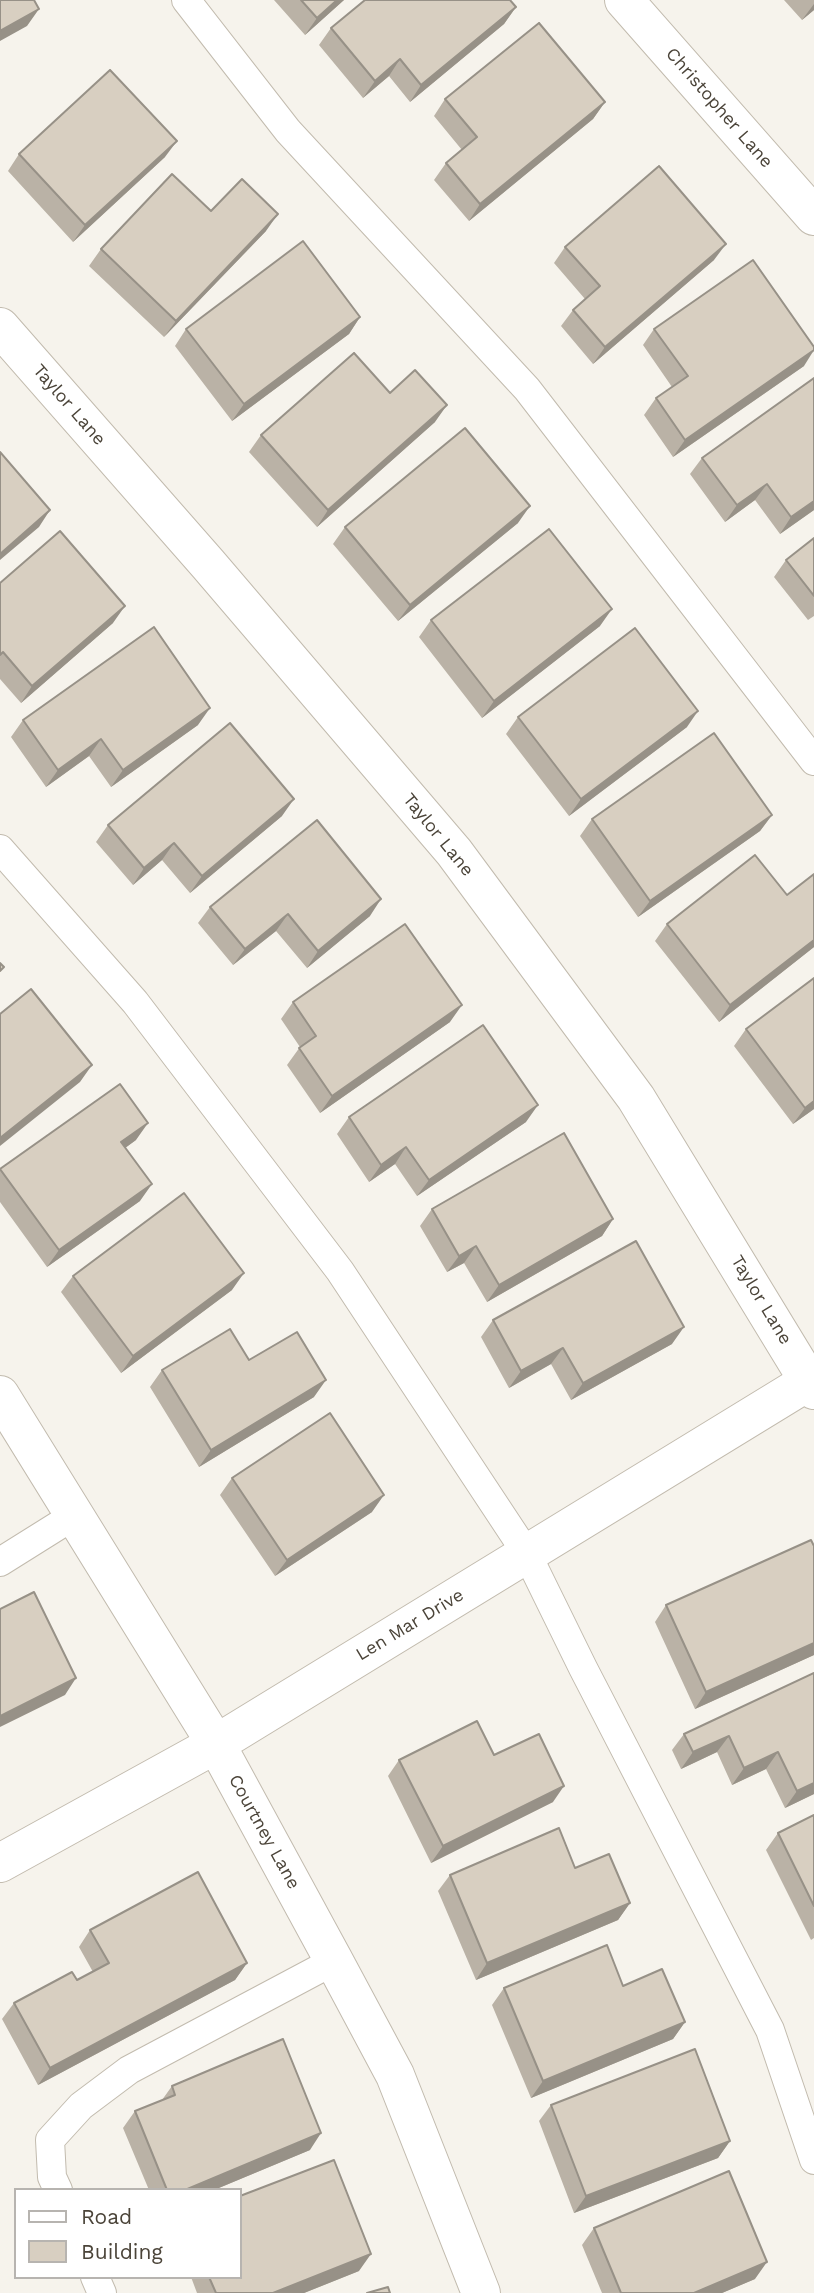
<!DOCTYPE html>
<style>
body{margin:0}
#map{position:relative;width:814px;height:2293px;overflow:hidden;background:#f6f3ec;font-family:"Work Sans",sans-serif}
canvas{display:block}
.legend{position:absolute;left:14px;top:2188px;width:228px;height:91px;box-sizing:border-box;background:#fff;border:2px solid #b7b4b0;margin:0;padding:9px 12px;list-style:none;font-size:21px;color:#4b4439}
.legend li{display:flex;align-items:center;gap:14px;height:35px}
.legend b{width:35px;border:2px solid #b7b4b0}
</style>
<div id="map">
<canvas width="814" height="2293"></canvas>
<ul class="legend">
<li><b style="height:9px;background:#fff"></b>Road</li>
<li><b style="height:19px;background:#d8cfc1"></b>Building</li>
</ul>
</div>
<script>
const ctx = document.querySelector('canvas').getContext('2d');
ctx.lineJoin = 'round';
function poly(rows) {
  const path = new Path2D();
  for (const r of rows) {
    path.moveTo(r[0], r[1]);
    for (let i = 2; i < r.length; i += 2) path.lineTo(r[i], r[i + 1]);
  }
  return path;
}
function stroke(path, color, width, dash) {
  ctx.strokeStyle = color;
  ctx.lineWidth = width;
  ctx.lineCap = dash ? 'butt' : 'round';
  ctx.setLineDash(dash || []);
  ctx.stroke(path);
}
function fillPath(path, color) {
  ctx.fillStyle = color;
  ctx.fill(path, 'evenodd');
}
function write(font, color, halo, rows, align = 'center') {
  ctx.font = font + ' "Work Sans",sans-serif';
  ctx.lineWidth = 6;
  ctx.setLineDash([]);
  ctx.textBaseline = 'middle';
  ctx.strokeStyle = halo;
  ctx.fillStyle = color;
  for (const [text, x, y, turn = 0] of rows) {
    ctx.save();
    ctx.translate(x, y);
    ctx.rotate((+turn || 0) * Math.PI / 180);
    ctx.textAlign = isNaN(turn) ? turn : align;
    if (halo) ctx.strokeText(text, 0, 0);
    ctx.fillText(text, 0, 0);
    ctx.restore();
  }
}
const lane = poly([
 [186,0,288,131,527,389,814,761],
 [0,849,135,1002,340,1271,527,1554,583,1668,770,2030,814,2160],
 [0,1562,75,1515],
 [58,2190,52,2177,50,2140,81,2106,129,2070,334,1961],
 [95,2277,102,2293]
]);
const street = poly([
 [624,0,814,216],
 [0,327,208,564,454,852,636,1098,814,1390],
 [0,1395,216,1744,334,1961,395,2075,481,2293],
 [0,1863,216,1744,814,1378]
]);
stroke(lane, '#c2bbae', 30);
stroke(street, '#c2bbae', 40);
stroke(lane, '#fff', 28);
stroke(street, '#fff', 38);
fillPath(poly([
 [274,0,344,0,305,35],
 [784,0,814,0,814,10,802,20],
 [516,7,504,24,410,102,389,76,363,98,319,45,331,28],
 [445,99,605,102,593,119,469,221,434,180,446,163,462,150,434,116],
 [19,154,165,157,73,242,8,171],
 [211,211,266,231,164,337,89,266,101,249],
 [565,247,714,260,593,364,561,326,573,310,585,299,554,263],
 [360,317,349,334,232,421,175,346,186,329],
 [654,329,804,366,673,457,644,415,656,398,672,387,643,345],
 [814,378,814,510,780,534,755,500,725,522,690,474,702,458],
 [390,393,435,422,317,527,249,452,261,435],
 [518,523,398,621,333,544,345,527],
 [814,538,814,616,808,620,774,577,786,560],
 [0,583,113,623,21,703,0,679],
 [431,620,600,626,482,718,419,637],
 [518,717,687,727,569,816,506,734],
 [23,720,198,725,111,787,89,756,46,787,11,737],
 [772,815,760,831,638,917,580,836,592,819],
 [282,816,190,893,162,860,133,885,96,842,108,825],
 [787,895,814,947,719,1022,655,941,667,924],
 [210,907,370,916,307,968,276,931,233,965,198,923],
 [293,1002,450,1022,320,1113,287,1065,300,1047,281,1019],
 [746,1029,814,1109,793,1124,734,1046],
 [349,1117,526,1122,417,1196,395,1164,369,1182,337,1134],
 [136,1140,125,1148,140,1201,47,1267,0,1202,0,1169],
 [432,1209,613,1219,602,1236,487,1302,464,1263,447,1272,420,1226],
 [73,1276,232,1290,121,1373,61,1292],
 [493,1320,672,1344,571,1400,551,1364,509,1388,481,1337],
 [249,1360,314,1397,199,1467,150,1387,162,1370],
 [232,1478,372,1512,275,1576,220,1495],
 [814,1546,814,1655,695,1709,655,1622,666,1605],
 [814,1673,814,1794,785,1808,766,1769,732,1785,717,1752,681,1769,672,1750,684,1734],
 [399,1760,553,1802,431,1863,388,1776],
 [814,1815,814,1938,811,1940,766,1850,778,1833],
 [575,1868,630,1903,618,1920,476,1980,438,1891,450,1875],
 [90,1930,247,1963,235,1980,38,2085,2,2019,14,2003,77,1980,93,1972,79,1947],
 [623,1986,685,2022,673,2039,531,2098,492,2005,504,1988],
 [172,2086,310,2150,214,2190,149,2190,123,2128,135,2111,162,2100],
 [551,2105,730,2141,718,2158,574,2213,539,2121],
 [594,2228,755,2279,722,2293,602,2293,582,2245],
 [359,2271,304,2293,197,2293,191,2277,240,2277]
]), '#bab2a6');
fillPath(poly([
 [337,0,344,0,305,35,317,18],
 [814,4,814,10,802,20],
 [516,7,504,24,410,102,421,85],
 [39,9,27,26,0,41,0,31],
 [400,59,389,76,363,98,375,81],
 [605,102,593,119,469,221,480,204],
 [177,141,165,157,73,242,85,225],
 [278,214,266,231,164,337,176,321],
 [726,244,714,260,593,364,605,347],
 [360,317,349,334,232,421,244,404],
 [814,350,804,366,673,457,685,440],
 [447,405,435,422,317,527,328,510],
 [767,484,755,500,725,522,737,505],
 [814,501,814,510,780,534,791,517],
 [530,506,518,523,398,621,410,605],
 [50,510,39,527,0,560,0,554],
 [125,606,113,623,21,703,32,686],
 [612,609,600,626,482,718,494,701],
 [210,708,198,725,111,787,123,770],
 [698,711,687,727,569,816,581,799],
 [101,739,89,756,46,787,58,770],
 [294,799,282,816,190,893,202,876],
 [772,815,760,831,638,917,650,901],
 [174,843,162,860,133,885,144,868],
 [381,899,370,916,307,968,318,951],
 [288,914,276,931,233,965,245,949],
 [814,940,814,947,719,1022,730,1005],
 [462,1005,450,1022,320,1113,332,1096],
 [92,1065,80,1082,0,1146,0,1138],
 [814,1101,814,1109,793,1124,805,1108],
 [538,1105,526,1122,417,1196,429,1180],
 [148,1123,136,1140,110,1159,121,1142],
 [406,1147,395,1164,369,1182,381,1165],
 [152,1184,140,1201,47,1267,59,1250],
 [613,1219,602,1236,487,1302,499,1285],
 [476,1246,464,1263,447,1272,459,1256],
 [244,1273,232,1290,121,1373,133,1356],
 [684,1327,672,1344,571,1400,583,1383],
 [563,1348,551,1364,509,1388,521,1371],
 [326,1380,314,1397,199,1467,211,1450],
 [384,1495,372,1512,275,1576,287,1560],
 [814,1643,814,1655,695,1709,706,1692],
 [76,1678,65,1695,0,1727,0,1716],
 [729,1736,717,1752,681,1769,693,1752],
 [778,1752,766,1769,732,1785,744,1768],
 [814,1783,814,1794,785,1808,797,1791],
 [564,1786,553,1802,431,1863,443,1846],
 [630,1903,618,1920,476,1980,487,1963],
 [247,1963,235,1980,38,2085,50,2068],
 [685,2022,673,2039,531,2098,543,2081],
 [321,2133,310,2150,214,2190,185,2190],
 [730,2141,718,2158,574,2213,586,2196],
 [371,2254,359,2271,304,2293,273,2293],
 [767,2262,755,2279,722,2293,694,2293]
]), '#979187');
const building = poly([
 [0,0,34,0,39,9,0,31,0,0],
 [301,0,337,0,317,18,301,0],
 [365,0,510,0,516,7,421,85,400,59,375,81,331,28,365,0],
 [539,23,605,102,480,204,446,163,477,137,445,99,539,23],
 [110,70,177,141,85,225,19,154,110,70],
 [659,166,726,244,605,347,573,310,600,286,565,247,659,166],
 [172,174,211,211,242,179,278,214,176,321,101,249,172,174],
 [303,241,360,317,244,404,186,329,303,241],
 [753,260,814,347,814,350,685,440,656,398,688,376,654,329,753,260],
 [354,353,390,393,415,370,447,405,328,510,261,435,354,353],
 [814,378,814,501,791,517,767,484,737,505,702,458,814,378],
 [465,428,530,506,410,605,345,527,465,428],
 [0,452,50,510,0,554,0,452],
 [549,529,612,609,494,701,431,620,549,529],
 [60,531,125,606,32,686,3,652,0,655,0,583,60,531],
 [814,538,814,596,786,560,814,538],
 [154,627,210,708,123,770,101,739,58,770,23,720,154,627],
 [635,628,698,711,581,799,518,717,635,628],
 [230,723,294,799,202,876,174,843,144,868,108,825,230,723],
 [714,733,772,815,650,901,592,819,714,733],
 [317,820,381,899,318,951,288,914,245,949,210,907,317,820],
 [755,855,787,895,814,874,814,940,730,1005,667,924,755,855],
 [405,924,462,1005,332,1096,299,1048,316,1036,293,1002,405,924],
 [0,963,4,967,0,971,0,963],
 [814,978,814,1101,805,1108,746,1029,814,978],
 [31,989,92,1065,0,1138,0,1014,31,989],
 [483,1025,538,1105,429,1180,406,1147,381,1165,349,1117,483,1025],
 [120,1084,148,1123,121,1142,152,1184,59,1250,0,1169,120,1084],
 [564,1133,613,1219,499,1285,476,1246,459,1256,432,1209,564,1133],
 [184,1193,244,1273,133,1356,73,1276,184,1193],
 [636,1241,684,1327,583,1383,563,1348,521,1371,493,1320,636,1241],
 [230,1329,249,1360,297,1332,326,1380,211,1450,162,1370,230,1329],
 [330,1413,384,1495,287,1560,232,1478,330,1413],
 [811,1540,814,1546,814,1643,706,1692,666,1605,811,1540],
 [34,1592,76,1678,0,1716,0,1609,34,1592],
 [814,1673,814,1783,797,1791,778,1752,744,1768,729,1736,693,1752,684,1734,814,1673],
 [477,1721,494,1755,539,1734,564,1786,443,1846,399,1760,477,1721],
 [814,1815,814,1906,778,1833,814,1815],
 [559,1828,575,1868,609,1854,630,1903,487,1963,450,1875,559,1828],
 [198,1872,247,1963,50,2068,14,2003,72,1972,77,1980,109,1963,90,1930,198,1872],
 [607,1945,623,1986,662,1969,685,2022,543,2081,504,1988,607,1945],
 [283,2039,321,2133,185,2190,167,2190,135,2111,175,2095,172,2086,283,2039],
 [695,2049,730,2141,586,2196,551,2105,695,2049],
 [334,2160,371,2254,273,2293,216,2293,209,2277,240,2277,240,2196,334,2160],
 [729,2171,767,2262,694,2293,621,2293,594,2228,729,2171],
 [388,2287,390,2293,367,2293,388,2287]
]);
fillPath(building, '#d8cfc1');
stroke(building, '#979187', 2);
write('18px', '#4b4439', '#fff', [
 ["Christopher Lane",719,108,49],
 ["Taylor Lane",69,405,49],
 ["Taylor Lane",438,835,51],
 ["Taylor Lane",761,1300,59],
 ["Len Mar Drive",410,1625,-31],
 ["Courtney Lane",264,1832,61]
]);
</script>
